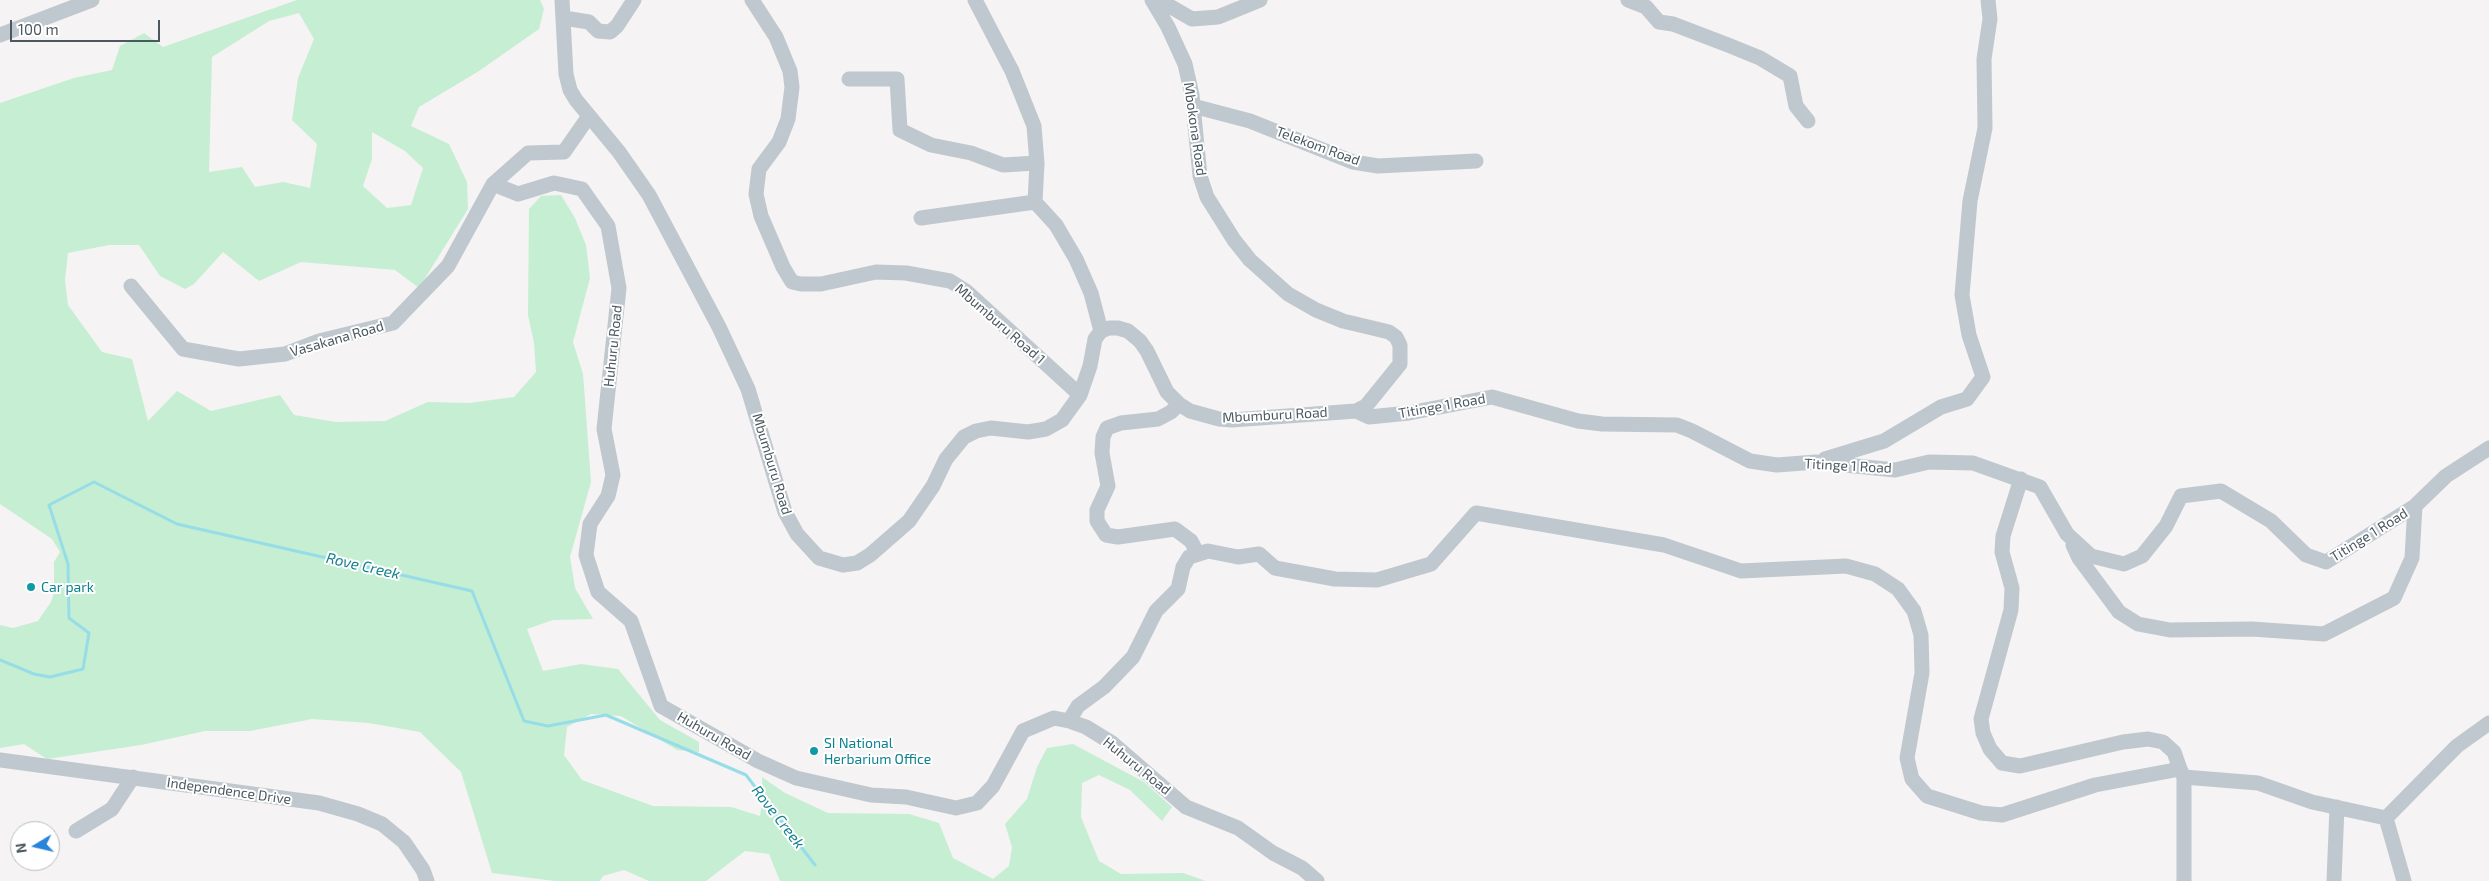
<!DOCTYPE html>
<style>
body{margin:0}
#map{position:relative;width:2489px;height:881px;overflow:hidden;background:#f5f3f3;font-family:"Exo 2",sans-serif}
canvas{display:block}
.north{position:absolute;left:10px;top:821px;width:50px;height:50px;box-sizing:border-box;background:#fff;border:1px solid #b7bcbf;border-radius:50%;rotate:261deg;font-size:14px;font-weight:700;line-height:20px;text-align:center;color:#4b585f}
.north::after{content:'';display:block;margin:auto;width:18px;height:22px;background:#2885da;clip-path:polygon(50% 0,100% 100%,50% 72%,0 100%)}
.scale{position:absolute;left:10px;top:20px;width:150px;height:22px;box-sizing:border-box;border:2px solid #4b585f;border-top:0;padding-left:6px;font-size:15px;line-height:18px;white-space:nowrap;color:#4b585f;-webkit-text-stroke:4px #fff;paint-order:stroke}
</style>
<div id="map">
<canvas width="2489" height="881"></canvas>
<div class="north">N</div>
<div class="scale">100 m</div>
</div>
<script>
const ctx = document.querySelector('canvas').getContext('2d');
ctx.lineJoin = 'round';
function fillPath(path, color) {
  ctx.fillStyle = color;
  ctx.fill(path, 'evenodd');
}
function poly(rows) {
  const path = new Path2D();
  for (const r of rows) {
    path.moveTo(r[0], r[1]);
    for (let i = 2; i < r.length; i += 2) path.lineTo(r[i], r[i + 1]);
  }
  return path;
}
function stroke(path, color, width, dash) {
  ctx.strokeStyle = color;
  ctx.lineWidth = width;
  ctx.lineCap = dash ? 'butt' : 'round';
  ctx.setLineDash(dash || []);
  ctx.stroke(path);
}
function write(font, color, halo, rows, align = 'center') {
  ctx.font = font + ' "Exo 2",sans-serif';
  ctx.lineWidth = 4;
  ctx.setLineDash([]);
  ctx.textBaseline = 'middle';
  ctx.strokeStyle = halo;
  ctx.fillStyle = color;
  for (const [text, x, y, turn = 0] of rows) {
    ctx.save();
    ctx.translate(x, y);
    ctx.rotate((+turn || 0) * Math.PI / 180);
    ctx.textAlign = isNaN(turn) ? turn : align;
    if (halo) ctx.strokeText(text, 0, 0);
    ctx.fillText(text, 0, 0);
    ctx.restore();
  }
}
fillPath(poly([
 [297,0,540,0,544,9,539,29,479,71,419,107,411,126,449,144,467,182,468,209,419,288,395,270,301,262,259,281,223,252,194,284,185,289,160,276,139,245,109,245,68,253,65,280,68,305,102,352,132,359,148,421,177,391,211,411,280,395,294,415,336,422,385,421,428,402,469,403,514,397,536,372,534,343,528,315,529,209,541,196,561,195,575,218,586,245,590,278,573,342,583,374,591,482,570,557,575,588,593,619,553,620,527,629,543,671,581,664,618,669,660,720,699,742,699,752,677,750,621,716,591,714,567,727,564,755,582,780,653,806,731,807,760,816,763,797,762,777,785,793,828,813,909,814,939,823,953,858,993,879,1009,866,1012,847,1005,824,1027,799,1037,767,1047,748,1073,744,1144,782,1172,807,1162,821,1130,790,1099,775,1082,783,1081,817,1099,861,1121,874,1183,873,1206,881,780,881,769,854,745,851,706,881,649,881,624,870,603,876,600,881,555,881,492,873,461,772,420,732,369,723,312,719,250,731,205,731,141,745,47,759,24,744,0,748,0,625,13,628,38,621,51,602,54,592,54,562,60,552,52,539,0,504,0,103,74,78,112,70,120,46,144,33,163,47],
 [299,13,314,39,298,78,292,120,317,144,310,188,283,182,255,187,242,167,209,172,212,57,269,21],
 [372,132,405,151,423,168,411,205,387,208,363,186,372,159]
]), '#c6eed2');
stroke(poly([
 [0,660,34,674,50,677,83,669,89,633,69,618,68,564,49,505,94,482,177,524,472,591,524,721,548,726,606,715,746,775,815,865]
]), '#96dde8', 3);
stroke(poly([
 [562,0,566,74,570,90,576,100,619,152,649,195,719,327,748,389,785,512,797,534,819,558,843,565,857,563,870,555,909,521,933,486,946,459,964,437,976,431,991,428,1028,432,1046,429,1062,420,1080,395,1090,366,1095,339,1101,331,1109,328,1118,328,1128,331,1140,341,1147,351,1167,392,1179,404,1190,411,1219,419,1232,420,1356,411,1366,406,1400,364,1400,345,1396,337,1389,332,1343,321,1316,310,1288,294,1250,260,1234,240,1207,197,1200,176,1192,95,1185,64,1168,27,1152,0],
 [752,0,776,37,790,71,792,87,788,119,779,142,759,169,756,194,761,216,783,267,792,282,801,284,821,284,876,272,906,273,950,281,966,291,1080,395],
 [975,0,1012,71,1034,126,1037,163,1035,202,1056,225,1076,259,1091,293,1101,331],
 [1159,0,1192,19,1218,17,1260,0],
 [1628,0,1646,7,1659,22,1673,24,1728,45,1760,58,1790,76,1796,106,1808,121],
 [564,18,589,22,598,31,610,32,617,26,634,0],
 [0,35,92,0],
 [849,79,897,79,900,130,931,145,971,153,1003,165,1037,163],
 [1193,106,1250,121,1353,162,1378,166,1476,161],
 [493,184,518,194,554,183,582,189,608,226,619,288,604,429,613,475,608,496,590,524,586,555,598,592,631,621,661,706,758,761,796,778,871,795,906,797,956,808,977,803,993,786,1023,731,1054,718,1069,721,1086,727,1112,743,1186,807,1238,828,1273,853,1302,868,1317,881],
 [921,218,1035,202],
 [131,286,183,349,239,359,285,354,319,341,393,323,448,266,493,184,528,153,564,152,589,116],
 [1179,404,1171,412,1158,419,1121,423,1107,428,1103,437,1102,453,1108,486,1097,510,1097,521,1106,535,1118,537,1175,529,1191,541,1198,554],
 [1356,411,1369,417,1409,413,1492,397,1578,421,1602,424,1677,425,1692,431,1750,461,1777,465,1816,462,1895,470,1929,462,1973,463,2040,487,2067,534,2091,556,2124,564,2142,556,2166,526,2181,496,2221,491,2271,521,2306,555,2326,562,2415,506,2446,476,2489,448],
 [1825,459,1884,441,1941,407,1967,399,1983,377,1969,335,1962,295,1970,201,1985,128,1984,59,1990,19,1988,0],
 [2021,479,2003,536,2002,552,2012,588,2011,610,1981,719,1983,733,1990,749,2002,763,2020,766,2123,742,2148,739,2163,742,2174,752,2180,769],
 [2073,545,2079,558,2119,612,2138,624,2170,630,2252,629,2324,634,2394,598,2412,558,2415,506],
 [1069,721,1078,706,1104,687,1133,657,1156,611,1178,589,1183,567,1189,557,1208,551,1238,557,1259,554,1275,568,1335,579,1377,580,1431,564,1476,513,1664,545,1741,571,1846,566,1875,574,1898,589,1914,611,1921,635,1922,673,1907,758,1912,779,1927,796,1981,813,2002,815,2095,785,2180,769,2184,777],
 [0,760,319,803,358,814,382,824,404,842,423,870,427,881],
 [2386,818,2457,746,2489,723],
 [76,831,112,809,133,777],
 [2184,881,2184,777,2258,783,2312,802,2386,818,2404,881],
 [2334,881,2337,807]
]), '#bfc8ce', 15);
for (const [x, y, r, color] of [
 [31,587,5,"#0f9aa8"],
 [814,751,5,"#0f9aa8"]
]) {
  const dot = new Path2D();
  dot.arc(x, y, r, 0, 2 * Math.PI);
  ctx.fillStyle = color;
  ctx.fill(dot);
  stroke(dot, '#fff', 2);
}
write('14px', '#4b585f', '#fff', [
 ["Mbokona Road",1195,129,82],
 ["Telekom Road",1318,146,20],
 ["Mbumburu Road 1",1000,324,41],
 ["Vasakana Road",337,339,-16],
 ["Huhuru Road",613,346,-84],
 ["Titinge 1 Road",1442,406,-10],
 ["Mbumburu Road",1275,415,-3],
 ["Mbumburu Road",772,464,73],
 ["Titinge 1 Road",1848,466,3],
 ["Titinge 1 Road",2369,535,-32],
 ["Huhuru Road",714,736,30],
 ["Huhuru Road",1137,766,39],
 ["Independence Drive",229,791,8]
]);
write('14px', '#0d838f', '#fff', [
 ["Car park",41,587],
 ["SI National",824,743],
 ["Herbarium Office",824,759]
], 'left');
write('italic 15px', '#158190', '#fff', [
 ["Rove Creek",363,566,13],
 ["Rove Creek",778,817,52]
]);
</script>
